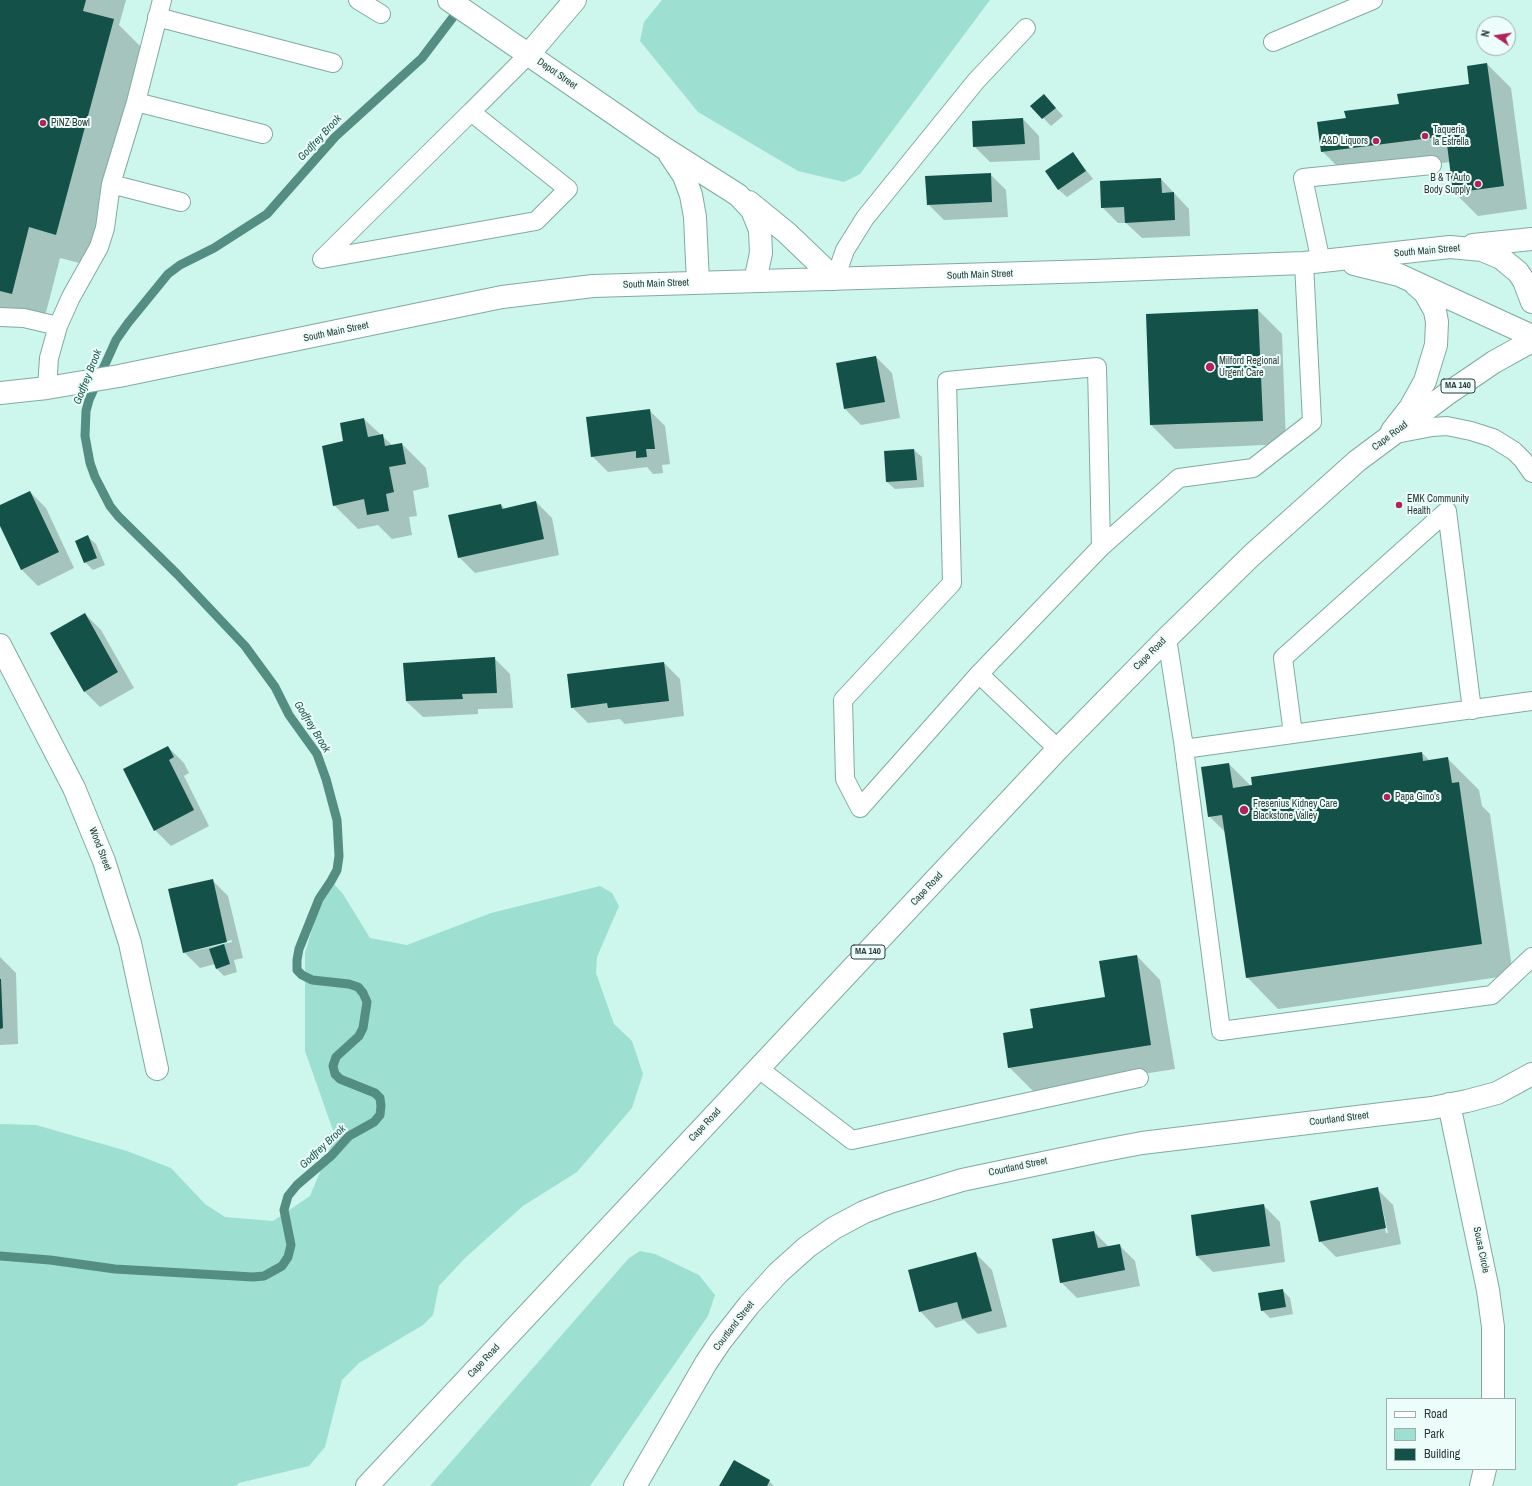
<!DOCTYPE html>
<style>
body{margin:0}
#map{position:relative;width:1532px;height:1486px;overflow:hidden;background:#cdf6ed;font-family:"Archivo Narrow",sans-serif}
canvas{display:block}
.legend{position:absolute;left:1386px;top:1398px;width:130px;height:72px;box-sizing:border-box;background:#edfdfa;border:1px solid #9fafac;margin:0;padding:5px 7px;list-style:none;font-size:12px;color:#2b3b37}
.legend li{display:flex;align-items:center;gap:8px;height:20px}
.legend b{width:20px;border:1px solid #9fafac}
.north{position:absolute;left:1476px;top:16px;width:40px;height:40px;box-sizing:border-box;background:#edfdfa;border:1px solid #9fafac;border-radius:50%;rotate:283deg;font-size:11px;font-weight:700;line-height:16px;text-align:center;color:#2b3b37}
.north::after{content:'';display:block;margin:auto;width:14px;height:18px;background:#b0235b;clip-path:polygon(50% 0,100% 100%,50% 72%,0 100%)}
</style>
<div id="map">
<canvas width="1532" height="1486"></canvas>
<ul class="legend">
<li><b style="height:5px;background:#fff"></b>Road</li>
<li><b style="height:11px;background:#9de0d2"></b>Park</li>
<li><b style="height:11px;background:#145249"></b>Building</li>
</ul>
<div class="north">N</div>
</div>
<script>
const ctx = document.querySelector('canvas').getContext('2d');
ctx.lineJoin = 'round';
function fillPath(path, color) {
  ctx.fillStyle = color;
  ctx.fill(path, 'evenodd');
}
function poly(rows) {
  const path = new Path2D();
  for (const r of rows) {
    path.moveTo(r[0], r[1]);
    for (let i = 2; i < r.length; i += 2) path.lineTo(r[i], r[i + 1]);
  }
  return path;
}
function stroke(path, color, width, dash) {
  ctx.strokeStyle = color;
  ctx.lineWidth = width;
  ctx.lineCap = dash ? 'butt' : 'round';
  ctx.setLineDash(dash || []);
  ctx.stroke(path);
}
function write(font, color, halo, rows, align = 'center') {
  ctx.font = font + ' "Archivo Narrow",sans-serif';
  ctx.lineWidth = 4;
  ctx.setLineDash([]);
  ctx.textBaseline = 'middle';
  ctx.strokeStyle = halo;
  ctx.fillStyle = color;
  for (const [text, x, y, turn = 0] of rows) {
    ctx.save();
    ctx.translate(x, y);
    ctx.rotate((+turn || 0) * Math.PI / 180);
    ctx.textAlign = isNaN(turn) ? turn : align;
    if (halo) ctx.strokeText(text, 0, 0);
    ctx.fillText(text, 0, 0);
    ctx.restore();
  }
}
fillPath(poly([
 [662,0,990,0,860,174,844,182,798,171,698,112,640,41,644,22],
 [334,884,343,894,370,938,407,945,491,913,600,886,612,893,619,906,597,957,596,973,614,1024,632,1041,643,1074,632,1108,577,1172,523,1206,465,1258,439,1286,433,1315,423,1325,359,1363,342,1380,325,1447,309,1466,239,1483,236,1486,0,1486,0,1124,36,1125,127,1151,171,1168,205,1204,225,1217,273,1221,310,1196,335,1136,305,1051,305,953,322,896],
 [640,1251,655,1254,699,1275,715,1295,708,1316,590,1486,430,1486,629,1258]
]), '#9de0d2');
fillPath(poly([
 [0,0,126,0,119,25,145,51,87,265,60,258,43,324,0,313],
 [1487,64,1511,88,1527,209,1478,216,1454,192,1450,162,1346,175,1322,151,1347,119,1471,85],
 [1051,103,1063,116,1051,126,1032,106],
 [1023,119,1039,136,1040,160,990,162,974,146],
 [1073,153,1093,179,1067,197,1059,190,1047,171],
 [990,174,1006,190,1008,217,944,220,928,204],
 [1161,179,1189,209,1190,236,1142,238,1126,223,1118,223,1102,207],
 [1258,310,1282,334,1286,444,1175,449,1151,425],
 [876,357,892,373,900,418,861,425,845,409],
 [649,410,665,426,670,464,662,465,663,473,653,474,647,467,608,472,592,456],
 [364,419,393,446,402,444,426,468,429,487,413,491,417,516,409,517,412,535,392,539,378,525,358,529,334,505,344,442],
 [914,450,922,457,924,487,895,489,887,482],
 [30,492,46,508,74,568,38,586,22,570,0,524,0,507],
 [536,502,552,518,559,555,475,573,459,557,501,505,505,509],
 [88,537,96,544,105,565,93,570,85,562],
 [85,614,101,630,134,688,100,707,84,691],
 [494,658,510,674,513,708,478,709,478,714,423,717,406,701],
 [664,663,680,679,684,716,625,724,620,719,588,723,572,707],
 [168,747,184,763,189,773,184,776,209,826,171,846,155,830],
 [1422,753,1430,761,1448,759,1479,790,1482,806,1490,814,1513,975,1278,1009,1247,977,1226,833,1209,816,1229,764,1251,786],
 [212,880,228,896,243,958,234,960,237,972,224,976,217,969,215,964,200,968,184,952],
 [232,940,232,942,194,951,194,949],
 [1137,956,1160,980,1175,1069,1033,1091,1009,1067,1035,1029,1106,998],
 [0,957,16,973,18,1044,0,1045],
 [1377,1189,1393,1205,1401,1244,1336,1257,1320,1241],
 [1380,1206,1382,1206,1388,1233,1386,1233],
 [1264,1206,1280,1222,1285,1262,1213,1272,1197,1256,1192,1216],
 [1094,1232,1109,1247,1119,1245,1135,1261,1140,1286,1077,1298,1061,1282],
 [976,1254,992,1270,1007,1327,978,1334,964,1320,936,1328,920,1311],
 [1282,1290,1290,1298,1293,1314,1270,1318,1262,1310],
 [769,1481,774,1486,721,1486]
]), '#0003');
stroke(poly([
 [0,1256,50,1260,115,1269,253,1277,264,1276,282,1266,288,1257,291,1245,284,1210,288,1196,297,1185,332,1155,349,1136,374,1122,380,1115,381,1106,380,1098,375,1093,340,1079,335,1074,333,1066,336,1057,359,1036,363,1028,367,1002,363,993,358,987,349,984,312,980,302,975,297,970,297,960,299,949,319,899,331,881,337,870,339,856,337,820,326,779,317,754,289,715,275,687,245,646,177,574,118,516,110,506,95,477,90,463,85,436,86,411,89,400,116,340,128,323,168,274,180,265,214,248,267,214,335,137,422,58,460,8]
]), '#548e83', 9);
fillPath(poly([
 [0,0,86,0,83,11,114,19,56,235,29,227,12,294,0,291],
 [1487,63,1504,186,1453,193,1446,136,1321,152,1317,122,1346,118,1344,111,1399,104,1397,94,1469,84,1467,66],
 [1044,94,1056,108,1042,119,1030,106],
 [1023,118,1025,144,973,147,972,121],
 [1073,152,1086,171,1058,190,1045,171],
 [991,173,992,202,927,205,925,176],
 [1161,178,1162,193,1174,192,1175,220,1125,223,1124,207,1101,208,1100,181],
 [1258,309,1263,421,1150,425,1146,314],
 [876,356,885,402,844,409,836,363],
 [650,409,655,449,646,449,647,457,636,458,636,451,591,457,586,417],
 [364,418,368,437,383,434,385,446,402,443,406,464,389,467,394,492,386,494,389,511,367,515,364,499,333,506,322,446,343,441,340,423],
 [914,449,917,480,886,482,884,451],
 [30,491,59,552,21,570,0,526,0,505],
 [536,501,544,539,458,558,448,515,501,504,502,509],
 [88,535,97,558,84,563,75,541],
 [85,613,118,672,84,692,50,633],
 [495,657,497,693,462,694,463,699,406,701,403,663],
 [664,662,669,701,608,708,607,703,571,708,567,674],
 [168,746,174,757,169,760,194,810,154,831,123,769],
 [1422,752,1423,761,1448,757,1452,783,1459,782,1482,944,1246,978,1222,815,1208,817,1201,767,1229,763,1233,788,1252,785,1251,777],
 [213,879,227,942,183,953,168,889],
 [224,944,230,964,216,969,209,949],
 [1137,955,1151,1045,1008,1068,1003,1033,1033,1028,1030,1009,1105,997,1099,961],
 [0,979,1,979,3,1028,0,1029],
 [1378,1187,1386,1228,1319,1242,1310,1201],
 [1264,1204,1270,1246,1196,1256,1191,1215],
 [1094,1231,1098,1248,1120,1244,1125,1270,1060,1283,1052,1239],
 [976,1252,992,1311,962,1319,957,1302,919,1312,908,1270],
 [1283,1289,1286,1307,1261,1311,1258,1293],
 [734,1460,770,1480,767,1486,719,1486]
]), '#145249');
const lane = poly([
 [358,0,381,14],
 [157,17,333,63],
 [1273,42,1373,0],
 [136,102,263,134],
 [471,112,322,259,536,221,568,189,471,112,528,55],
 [111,184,181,202],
 [1321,262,1303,178,1432,165],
 [835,279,845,250,865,218,976,81,1026,28],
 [0,317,24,318,58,326],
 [47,388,49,358,58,326,71,297,99,247,105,228,111,184,136,102,162,0],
 [1396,434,1432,427,1447,426,1471,431,1493,438,1514,451,1523,460,1532,473],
 [1101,547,1097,367,947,381,952,583,843,700,845,779,860,808,979,674,1101,547,1179,478,1253,468,1312,422,1304,263],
 [1167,638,1183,741,1221,1031,1492,995,1532,957],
 [979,674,1058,749],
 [1293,734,1283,658,1447,511,1472,710],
 [1184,749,1532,701],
 [759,1069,852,1140,1139,1078]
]);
const street = poly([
 [528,55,575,0],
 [0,645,74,788,104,861,130,943,157,1069],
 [1449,1104,1488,1290,1493,1327,1493,1399],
 [635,1486,706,1363,720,1342,749,1305,778,1273,807,1247,834,1228,864,1212,890,1202,962,1180,1100,1151,1142,1143,1432,1108,1467,1101,1497,1093,1532,1074],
 [1481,1486,1485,1469]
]);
const secondary = poly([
 [449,0,664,148,738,195,752,210,760,230,761,253,755,281],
 [670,155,684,176,691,195,695,217,698,283],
 [749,202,787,233,835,279],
 [1473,245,1532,239],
 [1354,264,1399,275,1532,336],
 [0,393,47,388,119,376,502,297,593,286,1093,271,1304,263,1450,247,1482,250,1501,258,1518,272,1524,281,1532,302],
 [1392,431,1410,408,1425,381,1436,345,1437,322,1435,311,1425,293,1415,284]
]);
const primary = poly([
 [367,1486,1058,749,1167,638,1252,555,1357,461,1447,394,1494,362,1532,341]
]);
stroke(lane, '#82aaa1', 20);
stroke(street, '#82aaa1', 24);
stroke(secondary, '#82aaa1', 24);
stroke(primary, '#82aaa1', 24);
stroke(lane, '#fff', 18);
stroke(street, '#fff', 22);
stroke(secondary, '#fff', 22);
stroke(primary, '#fff', 22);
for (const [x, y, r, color] of [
 [43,123,4,"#b0235b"],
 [1425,136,4,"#b0235b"],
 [1376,141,4,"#b0235b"],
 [1478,184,4,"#b0235b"],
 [1210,367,5,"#b0235b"],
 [1399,505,4,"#b0235b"],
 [1387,797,4,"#b0235b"],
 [1244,810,5,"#b0235b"]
]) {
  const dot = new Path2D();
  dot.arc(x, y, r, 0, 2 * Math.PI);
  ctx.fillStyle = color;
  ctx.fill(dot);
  stroke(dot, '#edfdfa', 1.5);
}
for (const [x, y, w] of [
 [1458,386,34],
 [868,952,34]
]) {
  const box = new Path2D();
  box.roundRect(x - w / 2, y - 7, w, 14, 3);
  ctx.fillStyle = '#edfdfa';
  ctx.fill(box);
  stroke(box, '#2b3b37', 1);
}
write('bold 9px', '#2b3b37', null, [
 ["MA 140",1458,386],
 ["MA 140",868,952]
]);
write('10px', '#2b3b37', '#edfdfa', [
 ["Depot Street",557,74,35],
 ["South Main Street",1427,251,-5],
 ["South Main Street",980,275,-2],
 ["South Main Street",656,284,-2],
 ["South Main Street",336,332,-12],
 ["Cape Road",1390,436,-37],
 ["Cape Road",1150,654,-45],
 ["Wood Street",100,849,69],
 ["Cape Road",927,889,-47],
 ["Courtland Street",1339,1119,-7],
 ["Cape Road",705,1125,-47],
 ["Courtland Street",1018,1167,-12],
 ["Sousa Circle",1481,1250,78],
 ["Courtland Street",734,1326,-52],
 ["Cape Road",484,1361,-47]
]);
write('10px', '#2b3b37', '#edfdfa', [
 ["PiNZ Bowl",51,123],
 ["Taqueria",1433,130],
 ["la Estrella",1433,142],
 ["A&D Liquors",1368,141,"right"],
 ["B & T Auto",1470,178,"right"],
 ["Body Supply",1470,190,"right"],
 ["Milford Regional",1219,361],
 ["Urgent Care",1219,373],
 ["EMK Community",1407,499],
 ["Health",1407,511],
 ["Papa Gino's",1395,797],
 ["Fresenius Kidney Care",1253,804],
 ["Blackstone Valley",1253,816]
], 'left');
write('italic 11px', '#1b5b51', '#edfdfa', [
 ["Godfrey Brook",320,138,-47],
 ["Godfrey Brook",88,377,-68],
 ["Godfrey Brook",312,727,58],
 ["Godfrey Brook",323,1147,-43]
]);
</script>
